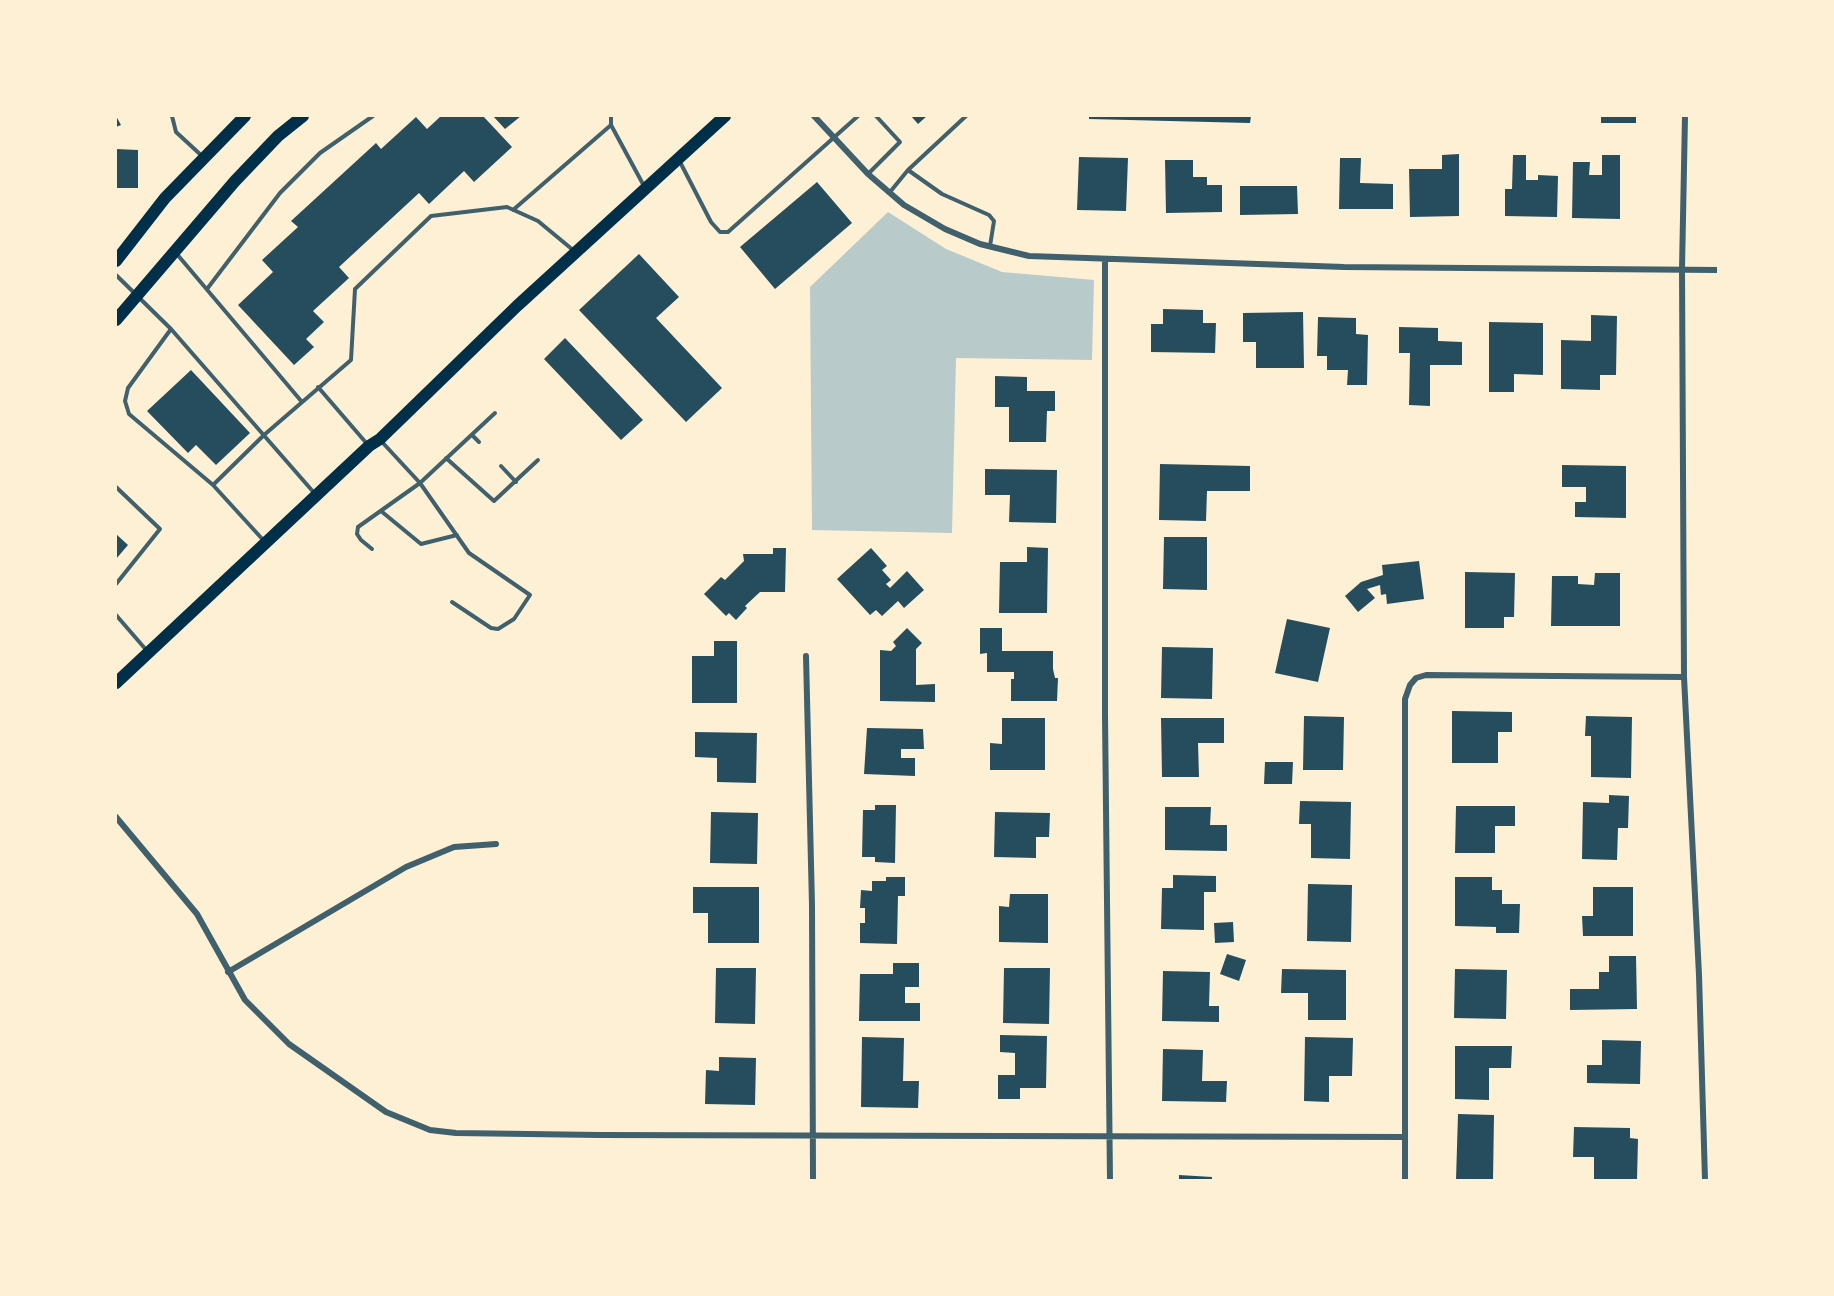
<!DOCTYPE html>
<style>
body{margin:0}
#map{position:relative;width:1834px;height:1296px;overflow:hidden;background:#fdf0d5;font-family:"Fira Sans",sans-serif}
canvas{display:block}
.frame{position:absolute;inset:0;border:117px solid #fdf0d5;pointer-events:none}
</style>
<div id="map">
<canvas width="1834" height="1296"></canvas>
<div class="frame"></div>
</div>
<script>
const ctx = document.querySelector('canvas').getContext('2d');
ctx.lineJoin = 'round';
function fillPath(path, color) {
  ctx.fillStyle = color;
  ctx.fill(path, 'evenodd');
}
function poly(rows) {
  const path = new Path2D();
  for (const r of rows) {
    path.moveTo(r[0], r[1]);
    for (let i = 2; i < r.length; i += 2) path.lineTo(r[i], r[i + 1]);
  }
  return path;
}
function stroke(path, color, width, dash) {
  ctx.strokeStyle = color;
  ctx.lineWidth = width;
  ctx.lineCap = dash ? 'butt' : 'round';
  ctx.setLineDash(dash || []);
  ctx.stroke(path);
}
fillPath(poly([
 [888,212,946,249,1002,272,1094,280,1092,360,956,358,952,533,812,530,810,287]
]), '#b9caca');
fillPath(poly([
 [116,116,121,125,116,127],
 [441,116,483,116,512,147,474,182,464,171,429,204,419,193,339,267,349,278,313,311,324,322,306,339,314,347,294,365,238,305,273,272,262,260,298,227,291,221,376,143,381,149,416,117,427,129],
 [493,116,521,116,505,129],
 [911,116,927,116,918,124],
 [1089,116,1251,116,1250,123,1089,119],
 [1601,116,1636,116,1636,123,1601,123],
 [116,149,138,150,138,188,116,188],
 [1459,154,1459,216,1410,217,1409,169,1442,169,1442,155],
 [1513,155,1526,155,1526,180,1538,180,1538,175,1558,176,1557,217,1505,216,1505,189,1512,189],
 [1602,155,1620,155,1620,219,1572,218,1573,162,1590,162,1589,175,1602,175],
 [1079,157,1128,158,1126,211,1077,210],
 [1340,158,1361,158,1360,183,1393,184,1393,209,1339,209],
 [1165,160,1193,160,1193,177,1207,177,1207,185,1222,185,1222,212,1166,213],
 [817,182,852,223,775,289,740,247],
 [1240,186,1297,186,1298,214,1240,215],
 [639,254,679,297,656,318,722,388,686,422,579,310],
 [1163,309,1203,310,1203,323,1216,323,1215,353,1151,352,1151,324,1163,324],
 [1303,312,1304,368,1256,368,1256,342,1243,342,1243,313],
 [1591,315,1617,316,1616,375,1600,375,1600,390,1561,389,1561,340,1591,341],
 [1318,317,1356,318,1356,334,1368,335,1367,385,1347,385,1348,370,1327,370,1327,356,1317,356],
 [1489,322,1543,323,1543,375,1514,374,1514,392,1489,392],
 [1399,327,1438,328,1438,341,1462,342,1462,365,1430,365,1430,406,1409,405,1410,353,1399,353],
 [565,338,643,420,621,440,544,359],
 [191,370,250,433,216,465,196,445,188,453,147,411],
 [995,376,1027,377,1027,391,1055,391,1055,411,1047,411,1046,442,1009,442,1009,407,995,407],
 [1160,464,1250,466,1250,491,1207,491,1206,521,1159,520],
 [1562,465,1626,466,1626,518,1575,517,1575,502,1586,502,1586,487,1562,487],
 [985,469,1057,470,1056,523,1009,522,1010,495,985,495],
 [116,534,128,545,116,559],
 [1164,537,1207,537,1207,590,1163,589],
 [1027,547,1048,548,1047,613,999,613,1000,562,1027,562],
 [773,548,786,548,785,592,760,592,745,606,747,608,736,620,729,613,726,616,704,594,721,577,725,580,744,561,743,554,773,554],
 [871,548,887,566,882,570,891,580,886,584,890,588,907,571,924,590,904,608,898,601,882,616,876,610,870,615,837,579],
 [1419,561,1424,599,1387,604,1386,594,1381,595,1380,585,1367,589,1375,598,1358,612,1345,596,1361,582,1383,575,1382,565],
 [1465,572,1515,573,1514,617,1504,617,1504,628,1465,628],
 [1595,573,1620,573,1620,626,1551,626,1552,576,1578,576,1578,584,1594,585],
 [1287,619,1330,628,1318,682,1275,673],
 [907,628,922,643,916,649,916,685,935,684,935,702,880,701,880,650,891,651,896,646,893,642],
 [980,628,1002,628,1002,651,1053,651,1053,669,1055,678,1058,678,1057,701,1011,701,1011,679,1014,679,1014,672,987,672,987,653,980,654],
 [714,641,737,641,737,703,692,703,692,656,714,656],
 [1162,647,1213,648,1212,699,1161,698],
 [1452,711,1512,712,1512,732,1498,732,1498,763,1452,763],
 [1304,716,1344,717,1343,770,1303,770],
 [1586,716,1632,717,1631,778,1591,777,1591,736,1585,736],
 [1002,718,1045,718,1045,770,990,770,990,743,1002,744],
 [1161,718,1224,718,1224,743,1198,743,1199,777,1162,777],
 [867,728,923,729,924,749,901,749,901,758,915,758,915,776,864,774],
 [695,732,757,733,756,783,717,782,717,758,695,757],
 [1265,762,1293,762,1292,784,1264,784],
 [1609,795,1629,796,1628,828,1618,828,1617,860,1582,859,1583,802,1609,803],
 [1300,801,1351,802,1350,859,1311,858,1311,824,1299,824],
 [875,805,896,805,895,863,875,862,875,857,862,857,863,810,875,810],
 [1456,806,1515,806,1515,826,1495,826,1495,853,1455,853],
 [1165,807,1211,807,1210,825,1227,825,1227,851,1165,850],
 [711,812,758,813,757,864,710,863],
 [995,812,1050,813,1049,837,1036,837,1036,858,994,857],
 [1173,875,1216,876,1216,892,1204,892,1204,930,1161,929,1162,888,1173,888],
 [886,877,905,877,905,896,898,896,897,944,860,943,860,923,865,923,865,908,860,908,861,890,872,891,872,881,886,881],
 [1455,877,1492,877,1492,890,1502,890,1502,904,1520,904,1519,933,1496,933,1496,927,1455,926],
 [1308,884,1352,885,1351,942,1307,941],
 [693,887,759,887,759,943,708,943,708,913,693,913],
 [1593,887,1633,887,1633,936,1583,936,1582,916,1593,916],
 [1010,894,1048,894,1048,943,999,942,999,906,1009,907],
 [1233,922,1234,942,1215,943,1214,923],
 [1227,954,1246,960,1239,981,1220,974],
 [1609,956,1636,956,1637,1009,1570,1010,1570,989,1599,989,1599,972,1609,972],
 [893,963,919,963,919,987,905,987,905,1003,920,1003,920,1021,859,1021,860,974,893,974],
 [716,968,756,968,755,1024,715,1023],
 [1004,968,1050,968,1049,1024,1003,1023],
 [1282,969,1346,970,1346,1020,1308,1020,1308,993,1281,993],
 [1455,969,1507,970,1506,1019,1454,1018],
 [1163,971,1210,972,1209,1006,1219,1006,1219,1022,1162,1021],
 [1000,1035,1047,1036,1046,1088,1020,1088,1020,1099,998,1099,998,1075,1015,1075,1015,1053,1000,1052],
 [862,1037,904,1038,903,1081,919,1081,918,1108,861,1107],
 [1305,1037,1353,1038,1352,1076,1329,1076,1329,1102,1304,1101],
 [1602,1040,1641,1041,1640,1084,1587,1083,1587,1065,1602,1065],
 [1455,1046,1512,1046,1511,1068,1489,1068,1489,1100,1455,1099],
 [1163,1049,1203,1050,1202,1081,1227,1081,1226,1102,1162,1101],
 [719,1057,756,1058,755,1105,705,1104,706,1070,719,1071],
 [1458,1114,1494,1115,1493,1180,1456,1180],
 [1574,1127,1630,1128,1630,1138,1638,1139,1637,1180,1594,1180,1594,1157,1573,1157],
 [1179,1175,1212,1177,1212,1180,1179,1180]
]), '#264d5e');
stroke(poly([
 [172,116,176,132,202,156],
 [611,116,611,125,644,186],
 [679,160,711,222,720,232,728,232,858,116],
 [908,170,942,194,989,215,994,221,990,246],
 [868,174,900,142,876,116],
 [890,192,908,170,966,116],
 [513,210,611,125],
 [176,253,302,402],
 [116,275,171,329,316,495],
 [207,289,280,193,320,153,373,116],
 [171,329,128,388,125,401,129,414,213,485,265,542],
 [318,387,368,445],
 [472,435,479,442],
 [382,442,420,483,469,553,530,595,514,619,498,629,491,628,452,602],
 [446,458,494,501,538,460],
 [501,466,516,482],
 [213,485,264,435,351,360,355,289,431,216,507,207,538,221,573,250],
 [116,487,160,529,116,584],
 [381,511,421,544,457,535],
 [372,549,361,540,357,534,358,527,420,483,495,413],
 [116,615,148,652]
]), '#3f606c', 4);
stroke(poly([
 [814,116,868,174,904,205,945,229,980,244,1029,256,1344,267,1718,270],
 [1685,116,1682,269,1684,677,1699,975,1705,1180],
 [1105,260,1105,715,1110,1180],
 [806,656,812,905,813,1180],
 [116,817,197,914,245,1000,289,1044,386,1112,430,1130,456,1133,600,1135,1405,1137],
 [228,972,406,867,454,847,496,844],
 [1405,1180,1405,699,1410,685,1416,678,1426,675,1684,677]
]), '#3f606c', 6);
stroke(poly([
 [116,261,165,198,245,116],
 [116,320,235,181,278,136,303,116]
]), '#003049', 12);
stroke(poly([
 [116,683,369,446,380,439,517,306,725,116]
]), '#003049', 12);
</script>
